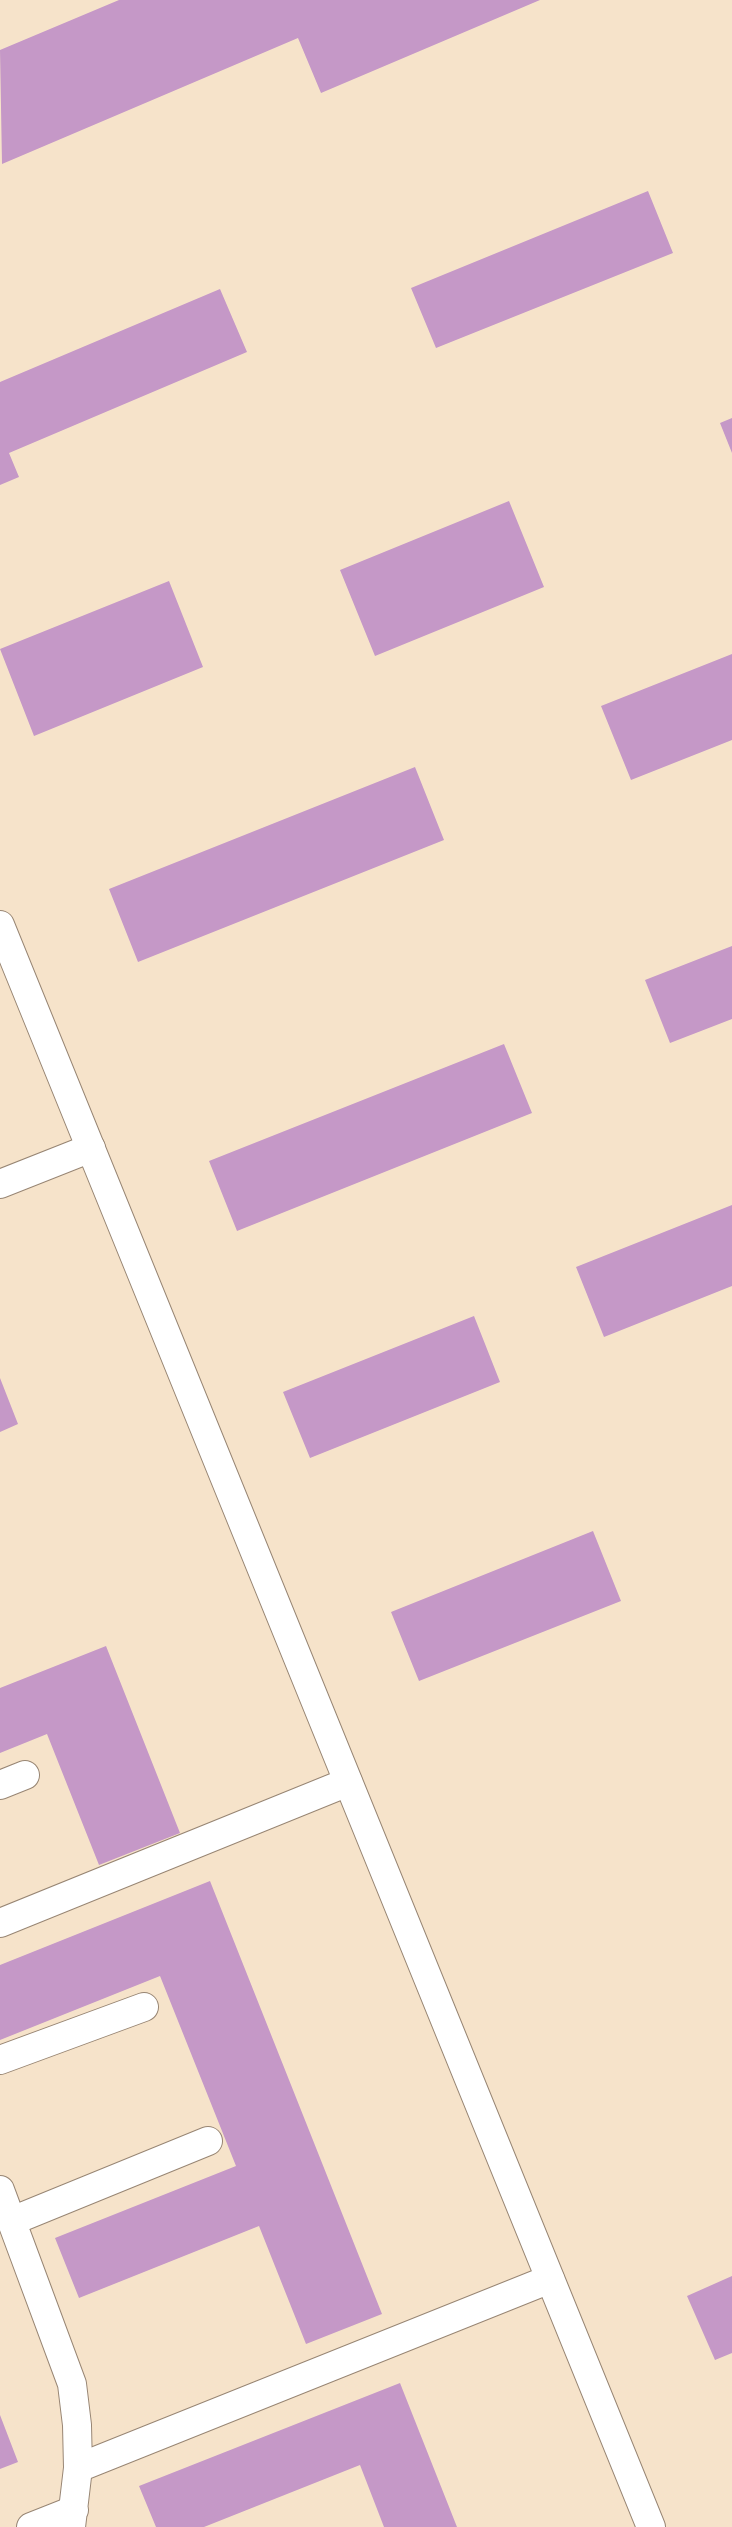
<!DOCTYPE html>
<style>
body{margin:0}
canvas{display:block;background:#f6e3ca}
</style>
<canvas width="732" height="2527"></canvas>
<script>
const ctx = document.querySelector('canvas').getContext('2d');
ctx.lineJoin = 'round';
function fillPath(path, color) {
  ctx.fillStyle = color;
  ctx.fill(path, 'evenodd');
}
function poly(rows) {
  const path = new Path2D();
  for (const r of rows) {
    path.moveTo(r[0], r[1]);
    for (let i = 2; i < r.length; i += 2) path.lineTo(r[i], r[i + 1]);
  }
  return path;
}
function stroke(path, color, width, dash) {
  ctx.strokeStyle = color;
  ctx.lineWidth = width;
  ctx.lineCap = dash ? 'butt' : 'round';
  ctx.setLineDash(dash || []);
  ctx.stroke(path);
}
fillPath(poly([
 [119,0,540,0,321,93,298,38,2,164,0,50],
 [648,191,673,253,436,348,411,288],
 [220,289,247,352,9,453,19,477,0,485,0,382],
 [732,418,732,453,720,423],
 [509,501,544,587,375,656,340,570],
 [169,581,203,667,34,736,0,649],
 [732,654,732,740,631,780,601,706],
 [415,767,444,840,138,962,109,889],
 [732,946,732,1019,670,1043,645,980],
 [504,1044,532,1113,237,1231,209,1161],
 [732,1205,732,1286,604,1337,576,1267],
 [474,1316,500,1382,310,1458,283,1392],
 [0,1378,18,1424,0,1432],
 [593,1531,621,1601,419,1681,391,1612],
 [106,1646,180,1833,99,1865,47,1734,0,1753,0,1688],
 [210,1881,382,2314,306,2344,259,2226,79,2298,55,2238,236,2166,160,1976,0,2040,0,1965],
 [732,2276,732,2353,715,2360,687,2296],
 [400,2383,457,2527,384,2527,360,2465,204,2527,156,2527,139,2486],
 [0,2415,18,2462,0,2469]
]), '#c598c7');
const street = poly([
 [0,1184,91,1148],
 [0,1785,25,1775],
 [0,1923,348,1782],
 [0,2060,144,2007],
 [0,2190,72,2384,77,2425,78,2468,71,2527],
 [12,2221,208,2141],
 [78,2468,550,2279],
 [31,2527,74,2510]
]);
const secondary = poly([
 [0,925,651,2527]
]);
stroke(street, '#988674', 30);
stroke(secondary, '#988674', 30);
stroke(street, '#fff', 28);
stroke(secondary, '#fff', 28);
</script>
